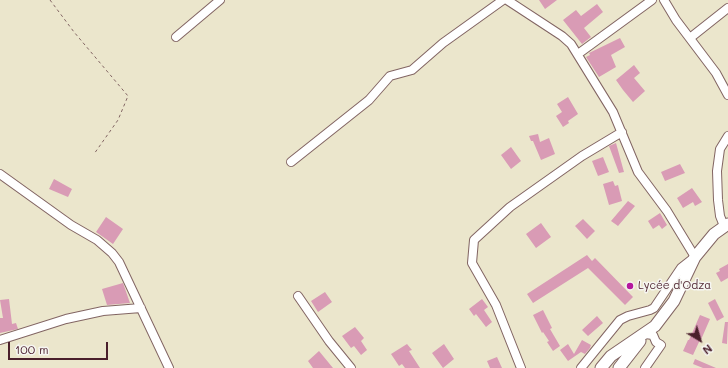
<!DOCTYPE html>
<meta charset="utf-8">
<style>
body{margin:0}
#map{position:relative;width:728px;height:368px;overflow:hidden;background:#ebe6cc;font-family:Mali,sans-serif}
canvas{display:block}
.north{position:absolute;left:680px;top:320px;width:40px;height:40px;-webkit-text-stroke:3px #f6f6f2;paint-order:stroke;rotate:142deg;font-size:11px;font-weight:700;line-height:16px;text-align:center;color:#4a1f2b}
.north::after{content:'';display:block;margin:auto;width:14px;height:18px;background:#4a1f2b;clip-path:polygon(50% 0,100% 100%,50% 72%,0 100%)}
.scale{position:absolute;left:8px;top:342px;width:100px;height:18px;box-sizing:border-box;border:2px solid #4a1f2b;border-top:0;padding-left:5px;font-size:12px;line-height:14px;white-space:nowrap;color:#4a1f2b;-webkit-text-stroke:3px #f6f6f2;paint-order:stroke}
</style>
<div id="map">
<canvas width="728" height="368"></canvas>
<div class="north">N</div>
<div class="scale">100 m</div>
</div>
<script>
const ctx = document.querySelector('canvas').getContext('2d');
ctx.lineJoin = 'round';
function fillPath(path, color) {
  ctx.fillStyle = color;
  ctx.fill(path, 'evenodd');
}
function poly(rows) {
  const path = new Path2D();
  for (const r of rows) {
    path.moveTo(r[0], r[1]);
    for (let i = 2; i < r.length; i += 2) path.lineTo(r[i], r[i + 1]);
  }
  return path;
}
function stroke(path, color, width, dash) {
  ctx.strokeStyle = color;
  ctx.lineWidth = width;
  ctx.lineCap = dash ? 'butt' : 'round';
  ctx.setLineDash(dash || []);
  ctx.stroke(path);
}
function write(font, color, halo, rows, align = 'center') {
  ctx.font = font + ' Mali,sans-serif';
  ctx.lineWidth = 3;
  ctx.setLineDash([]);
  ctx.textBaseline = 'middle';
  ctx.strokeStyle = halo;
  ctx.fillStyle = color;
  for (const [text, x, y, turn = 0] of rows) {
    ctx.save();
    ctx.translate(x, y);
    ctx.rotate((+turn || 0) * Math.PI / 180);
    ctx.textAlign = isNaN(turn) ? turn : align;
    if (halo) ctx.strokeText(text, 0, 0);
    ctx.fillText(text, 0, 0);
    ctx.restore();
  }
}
fillPath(poly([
 [539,0,557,0,545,9],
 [597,4,603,12,584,28,591,37,582,44,563,20,576,10,581,16],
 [620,38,625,47,611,55,616,67,599,77,586,57,590,55,589,53],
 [634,65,640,73,634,78,645,91,633,102,623,90,616,80],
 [568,97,578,114,568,121,569,123,563,127,556,116,562,112,557,104],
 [538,134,540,142,549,138,555,154,541,160,533,141,531,141,529,136],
 [616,143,624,172,619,173,609,146],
 [511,147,521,161,511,169,501,155],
 [603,157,609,172,598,176,592,161],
 [680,164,685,173,665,181,661,172],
 [54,179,72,189,68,197,49,189],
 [613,181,615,186,618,185,622,201,609,205,603,184],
 [692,188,702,202,695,206,693,202,683,208,677,198],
 [628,201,635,206,618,226,611,221],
 [660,213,667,225,662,229,659,225,653,229,648,221],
 [106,217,123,229,113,244,96,232],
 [583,219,595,231,587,239,575,226],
 [541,223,551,237,536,248,526,234],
 [587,255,592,261,595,258,633,297,625,305,588,268,533,303,527,294],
 [728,264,728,278,721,282,716,273,720,271,719,269],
 [123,283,130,303,107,305,102,289],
 [325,292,332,302,318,312,311,301],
 [9,299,12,324,16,323,18,329,0,333,0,318,3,318,0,300],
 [482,299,488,307,484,310,492,322,486,327,476,314,474,316,469,309],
 [715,299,724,317,717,321,708,303],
 [543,310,552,328,550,329,560,346,553,351,547,342,549,341,543,332,542,333,533,315],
 [700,315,710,319,700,342,699,342,693,355,683,351,688,340,689,340],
 [597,316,603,323,588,336,582,330],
 [725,322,728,322,727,344,722,343],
 [355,327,364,338,361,341,367,350,361,355,354,346,351,348,342,336],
 [582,340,591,345,590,348,585,354,581,352,568,361,560,350,568,344,574,354],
 [407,344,412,350,409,351,420,368,405,368,402,364,399,366,391,354],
 [444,344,454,359,443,368,432,353],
 [319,351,333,368,313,368,308,361],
 [497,357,502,368,490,368,487,361],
 [695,359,716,368,703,368,693,364]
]), '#d99bb5');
const street = poly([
 [507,0,562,36,571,44,613,112,638,172,667,211,695,257,681,268,654,308,650,310,628,316,620,320,581,368],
 [664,0,676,20,716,73,728,95],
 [176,37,220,0],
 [690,38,728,8],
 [578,54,652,0],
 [291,162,369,100,390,76,412,70,443,43,503,0],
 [0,174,71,225,97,240,112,253,119,262,169,368],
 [724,226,720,216,718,200,717,171,720,149,728,136],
 [298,296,329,341,351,368],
 [0,340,66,319,103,311,141,308],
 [521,368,496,305,472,263,474,240,510,207,582,156,622,132],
 [645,368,661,345,656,342,653,335,645,334]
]);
const secondary = poly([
 [601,368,611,356,655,326,674,301,695,257,714,234,728,224],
 [619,368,640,341]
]);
stroke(street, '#826563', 10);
stroke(secondary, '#826563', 13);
stroke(poly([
 [50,0,74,32,128,96,118,120,94,154]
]), '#826563', 1, [3, 3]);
stroke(street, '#fff', 8);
stroke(secondary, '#fff', 11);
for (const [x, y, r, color] of [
 [630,286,4,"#b5179e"]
]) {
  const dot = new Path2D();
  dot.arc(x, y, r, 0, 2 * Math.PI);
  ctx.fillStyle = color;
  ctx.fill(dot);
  stroke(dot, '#f6f6f2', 1.5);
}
write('11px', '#4a1f2b', '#f6f6f2', [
 ["Lycée d'Odza",638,286]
], 'left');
</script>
